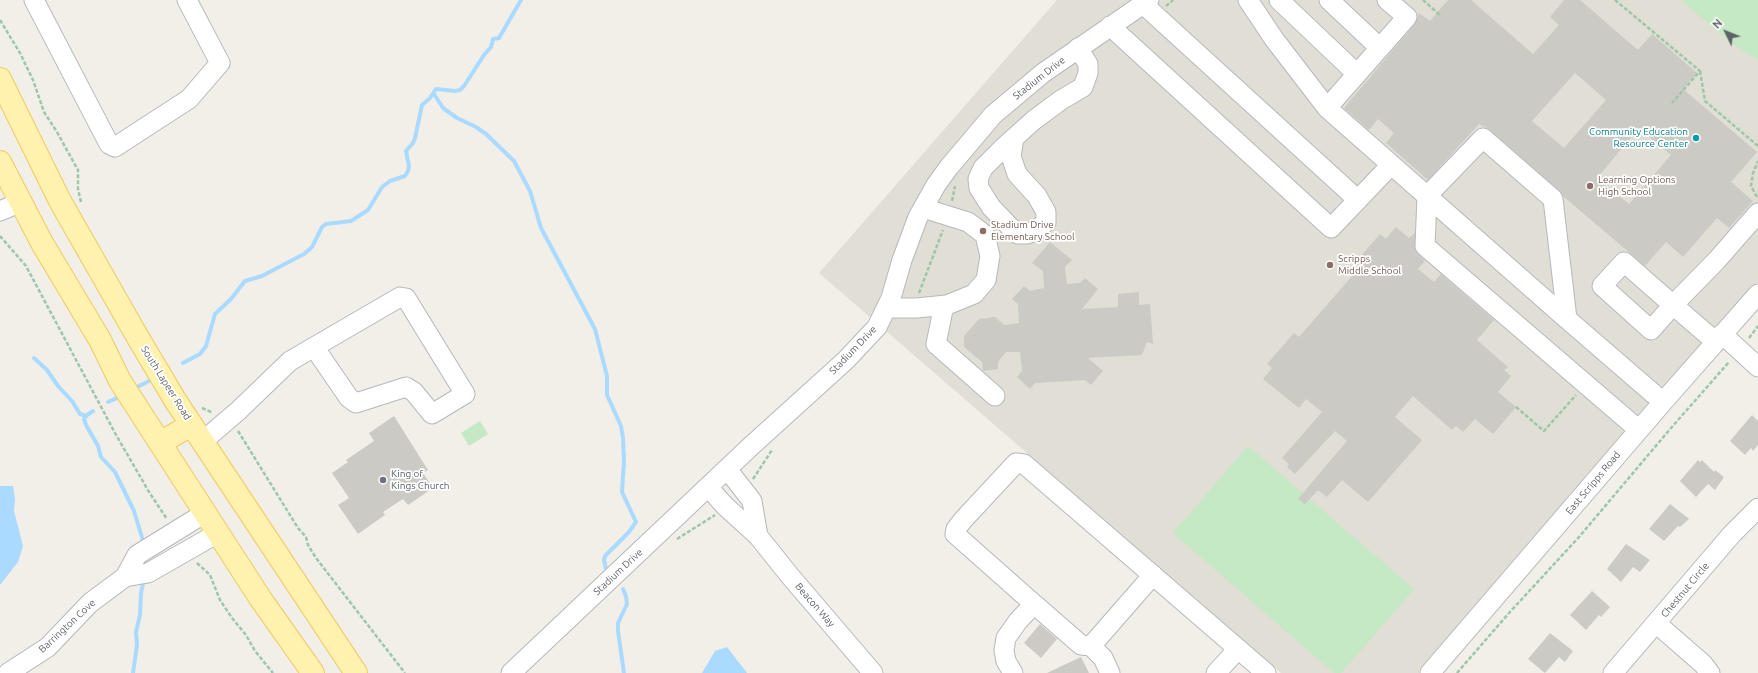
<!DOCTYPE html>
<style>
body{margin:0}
#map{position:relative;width:1758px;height:673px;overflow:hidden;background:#f1efe8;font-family:Ubuntu,sans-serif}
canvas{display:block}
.north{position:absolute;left:1706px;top:12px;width:40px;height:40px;-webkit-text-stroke:3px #fff;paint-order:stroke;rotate:313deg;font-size:11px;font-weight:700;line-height:16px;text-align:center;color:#5f6368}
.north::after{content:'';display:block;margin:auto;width:14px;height:18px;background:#5f6368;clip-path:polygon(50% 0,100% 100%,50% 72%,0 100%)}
</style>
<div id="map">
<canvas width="1758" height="673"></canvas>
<div class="north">N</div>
</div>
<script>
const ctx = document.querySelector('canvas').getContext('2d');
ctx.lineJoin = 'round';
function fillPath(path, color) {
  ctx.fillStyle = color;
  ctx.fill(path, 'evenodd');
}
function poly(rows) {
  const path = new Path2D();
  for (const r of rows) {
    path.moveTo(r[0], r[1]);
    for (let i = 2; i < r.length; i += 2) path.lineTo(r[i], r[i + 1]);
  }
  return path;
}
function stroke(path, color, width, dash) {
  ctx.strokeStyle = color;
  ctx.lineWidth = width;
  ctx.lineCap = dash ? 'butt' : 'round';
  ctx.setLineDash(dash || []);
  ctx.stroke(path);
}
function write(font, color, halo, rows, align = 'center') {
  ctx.font = font + ' Ubuntu,sans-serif';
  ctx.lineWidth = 3.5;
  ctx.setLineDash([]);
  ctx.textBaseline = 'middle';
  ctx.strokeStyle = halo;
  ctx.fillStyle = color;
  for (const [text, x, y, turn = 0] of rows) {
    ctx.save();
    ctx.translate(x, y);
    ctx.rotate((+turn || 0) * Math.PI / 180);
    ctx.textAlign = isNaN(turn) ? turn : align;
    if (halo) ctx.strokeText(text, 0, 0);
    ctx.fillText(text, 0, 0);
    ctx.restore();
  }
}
fillPath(poly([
 [1057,0,1758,0,1758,282,1419,673,1281,673,819,273]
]), '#e1ded6');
fillPath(poly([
 [1681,0,1758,0,1758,60,1730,42],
 [480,421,488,434,469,446,461,433],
 [1248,446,1414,589,1341,673,1334,673,1173,533]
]), '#c5e8c5');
fillPath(poly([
 [0,486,13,486,15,499,14,511,23,546,18,562,0,585],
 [727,647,747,673,702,673,715,651]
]), '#aadaff');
stroke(poly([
 [434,94,443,108,457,118,476,127,486,134,514,161,530,191,541,228,595,329,607,376,607,395,621,426,623,438,624,461,622,492,636,522,629,532,605,556,604,560,606,569],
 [34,358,47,370,58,386,72,401,80,414,86,416],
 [183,363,200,354,206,346,215,314,231,299,245,281,262,276,304,254,312,247,322,227,326,224,351,221,368,210,382,187,390,181,405,176,408,171,409,166,406,151,413,143,415,138,422,105,430,98,436,89,455,91,460,90,464,86,484,55,491,47,493,39,499,38,521,0],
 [137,387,155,378],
 [108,402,117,398],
 [93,411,87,415,84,419,86,425,98,446,101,457,115,472,134,511,144,544],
 [623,589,626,596,627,604,618,623,618,631,624,673],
 [133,673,137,645,136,632,140,615,141,593,144,579]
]), '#aadaff', 4);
fillPath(poly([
 [1448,0,1471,0,1533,54,1559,25,1550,17,1564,0,1580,0,1638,50,1652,34,1697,73,1683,89,1757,152,1731,182,1753,201,1729,228,1717,218,1683,257,1666,242,1645,266,1563,196,1560,191,1490,130,1479,124,1428,180,1386,143,1394,133,1378,119,1369,130,1344,108,1415,24,1419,13,1430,21],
 [1575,73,1606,100,1564,148,1532,121],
 [1639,128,1671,155,1629,204,1597,178],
 [1396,227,1409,238,1415,233,1415,250,1425,261,1418,269,1434,282,1441,274,1494,320,1477,340,1508,367,1504,370,1511,376,1498,392,1516,407,1493,434,1475,419,1463,432,1456,426,1452,430,1413,396,1395,417,1422,440,1368,502,1342,480,1327,497,1318,490,1305,504,1298,499,1347,441,1335,431,1295,474,1287,467,1289,464,1282,458,1322,412,1306,399,1299,408,1263,379,1272,368,1267,364,1294,333,1299,337,1360,267,1355,263,1380,234,1386,239],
 [1050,242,1072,260,1065,267,1067,284,1080,283,1085,278,1098,289,1082,309,1118,307,1118,294,1139,292,1139,305,1150,304,1153,344,1147,342,1142,355,1088,358,1103,371,1091,385,1085,380,1035,383,1030,389,1017,377,1022,371,1020,352,1006,352,998,362,998,369,983,371,982,362,964,347,964,336,979,319,995,317,1004,325,1019,323,1018,304,1012,299,1024,286,1030,291,1044,288,1043,271,1032,263],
 [1752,415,1758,421,1758,445,1753,451,1751,448,1745,455,1730,441],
 [394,416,428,470,423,473,433,488,408,505,403,499,383,512,385,515,358,534,338,505,349,498,332,473,348,462,346,460,374,441,369,433],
 [1698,460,1700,462,1702,460,1714,472,1715,470,1724,477,1715,490,1708,484,1696,497,1680,481],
 [1670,504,1689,519,1680,527,1678,526,1664,541,1649,529],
 [1626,544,1650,560,1640,572,1633,567,1621,582,1607,569],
 [1592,591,1610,607,1601,617,1599,615,1586,630,1570,615],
 [1040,624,1057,639,1041,658,1024,643],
 [1550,633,1573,651,1565,662,1559,657,1545,673,1528,659],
 [1081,657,1089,673,1047,673]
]), '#cccac5');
const minor = poly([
 [34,0,109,144,115,147,189,99,220,63,187,0],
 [1248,0,1274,39,1327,108,1427,196,1425,246,1639,430],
 [1279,0,1357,74],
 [1329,0,1380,48],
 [1143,4,1358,200],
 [1110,26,1331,228,1390,166],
 [1327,108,1407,17,1387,0],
 [1014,138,1011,156,1017,174,1037,196,1046,212,1046,222,1037,230,1027,234,1018,234,1010,227,991,207,979,188,978,179,983,168,1005,146,1034,120,1061,100,1083,87,1088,73,1088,64,1078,48],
 [0,211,21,202],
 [944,305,936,344,995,396],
 [886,308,916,308,947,305,974,294,986,280,990,256,985,235,968,222,923,208],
 [1567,319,1427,196,1483,138,1553,199,1567,319,1663,402],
 [1722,334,1758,367],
 [1716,342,1673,305,1624,262,1602,286,1651,330,1673,305,1717,260,1758,213],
 [203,441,238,411,290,361,400,297,406,298,465,394,432,414,414,392,406,387,356,403,349,398,314,347],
 [727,469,752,501,758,536],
 [708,487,725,506,758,536,790,576,873,673],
 [205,513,137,555,125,577,148,573,218,533],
 [1034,604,1081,645,1091,646,1103,658,1110,673],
 [1657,624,1703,664,1710,673],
 [1091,646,1153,575],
 [8,673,48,647,90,603,125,577],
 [511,673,750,447,846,360,877,327,891,298,902,260,918,217,923,208,936,185,949,167,993,115,1043,73,1149,0],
 [1013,673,1006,661,1004,650,1006,638,1018,621,1034,604,955,534,956,529,963,520,1016,463,1024,464,1266,673],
 [1216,673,1238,649],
 [1430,673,1663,402,1758,294],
 [1613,673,1732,534,1758,508]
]);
const major = poly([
 [0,79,60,201,137,336,175,400,356,673],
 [0,162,42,243,100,340,120,381,260,598,313,673],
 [160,443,191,425]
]);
stroke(minor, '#b5b8bc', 21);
stroke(major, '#f2c960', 24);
stroke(poly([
 [1423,0,1441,16],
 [1615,0,1700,71,1672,103],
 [1166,6,1173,0],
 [0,20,20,53,33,80,44,112,57,132,78,170,78,189,81,202],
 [1700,71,1705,101,1758,146],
 [1757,197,1751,186,1753,173,1758,161],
 [952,201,955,186],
 [0,236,26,266,115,433,149,492,167,519],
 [919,293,943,230],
 [1749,338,1758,326],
 [1516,407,1544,431,1576,395],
 [202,408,211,412,213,412],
 [238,431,298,528,306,537,308,545,316,558,405,673],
 [753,479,772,450],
 [677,539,715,515],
 [197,563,210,575,220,600,232,618,246,635,255,651,273,673],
 [1457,673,1509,613,1579,537,1671,428,1729,362]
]), '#9cc7a9', 2.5, [4, 2]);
stroke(minor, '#fff', 19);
stroke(major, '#fff2af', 22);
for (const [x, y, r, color] of [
 [1696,138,4,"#0f9aa8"],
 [1590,186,4,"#8d6e63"],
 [983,231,4,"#8d6e63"],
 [1330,265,4,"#8d6e63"],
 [383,480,4,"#6b7280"]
]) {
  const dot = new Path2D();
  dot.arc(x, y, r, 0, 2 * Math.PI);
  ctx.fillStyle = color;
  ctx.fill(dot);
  stroke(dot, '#fff', 1.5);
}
write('10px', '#5f6368', '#fff', [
 ["Stadium Drive",1039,78,-38],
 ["Stadium Drive",853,350,-46],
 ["South Lapeer Road",166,383,58],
 ["East Scripps Road",1593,483,-50],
 ["Stadium Drive",618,572,-43],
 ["Chestnut Circle",1685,590,-50],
 ["Beacon Way",815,605,49],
 ["Barrington Cove",67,626,-43]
]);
write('10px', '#0d838f', '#fff', [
 ["Community Education",1688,132],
 ["Resource Center",1688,144]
], 'right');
write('10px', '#785e54', '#fff', [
 ["Learning Options",1598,180],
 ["High School",1598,192],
 ["Stadium Drive",991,225],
 ["Elementary School",991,237],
 ["Scripps",1338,259],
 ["Middle School",1338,271]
], 'left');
write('10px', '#5b616d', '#fff', [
 ["King of",391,474],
 ["Kings Church",391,486]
], 'left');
</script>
